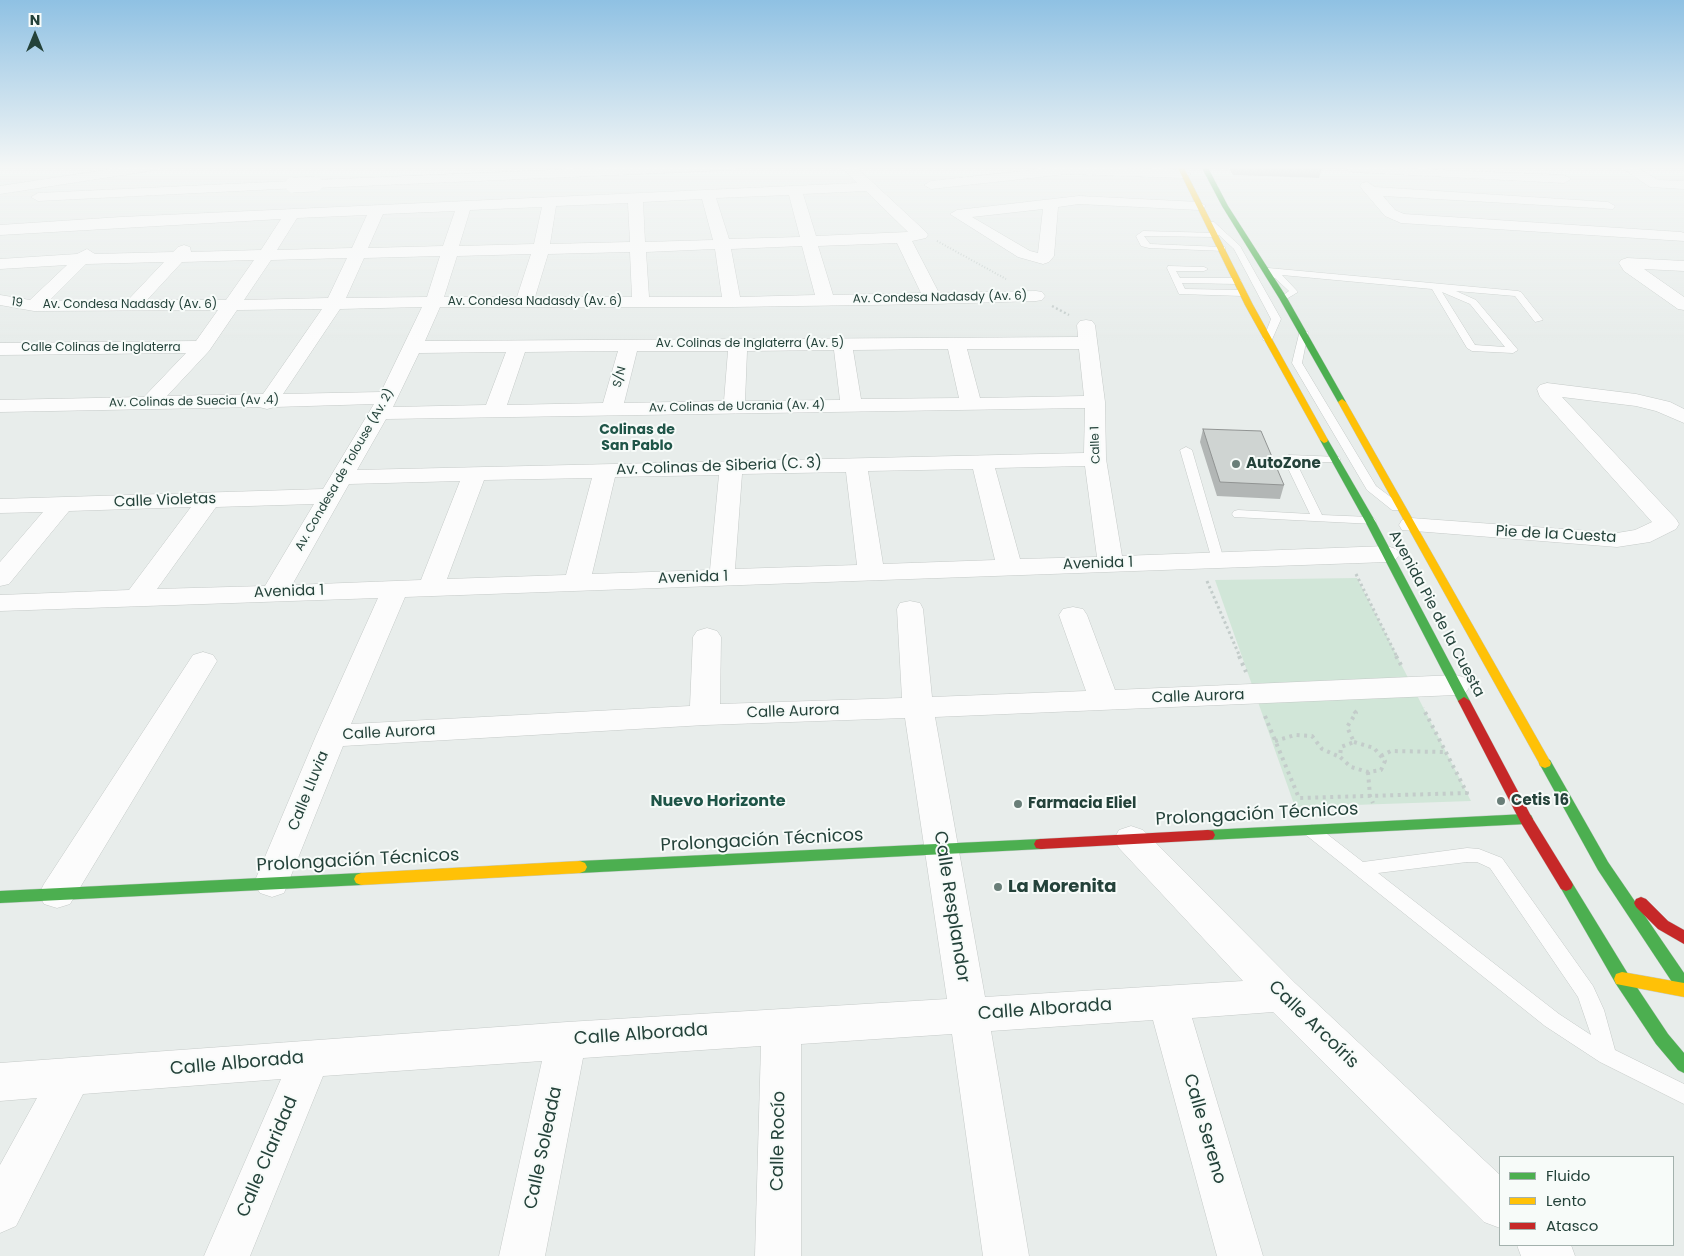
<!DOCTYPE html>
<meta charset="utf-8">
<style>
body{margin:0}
#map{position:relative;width:1684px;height:1256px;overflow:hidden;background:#e8edeb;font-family:Poppins,sans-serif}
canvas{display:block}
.legend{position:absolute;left:1499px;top:1156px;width:175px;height:90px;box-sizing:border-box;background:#f7fbf9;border:1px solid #a3b1ad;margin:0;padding:6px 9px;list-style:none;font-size:15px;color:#24423a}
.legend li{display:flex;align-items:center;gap:10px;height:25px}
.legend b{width:25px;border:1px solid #a3b1ad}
.north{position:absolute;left:10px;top:10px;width:50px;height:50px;-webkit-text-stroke:4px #f7fbf9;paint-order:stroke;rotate:0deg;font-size:14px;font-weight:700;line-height:20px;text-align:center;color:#24423a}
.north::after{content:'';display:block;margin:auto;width:18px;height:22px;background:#24423a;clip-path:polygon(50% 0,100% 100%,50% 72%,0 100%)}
</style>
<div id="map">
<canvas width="1684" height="1256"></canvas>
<ul class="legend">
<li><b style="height:6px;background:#4caf50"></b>Fluido</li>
<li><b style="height:6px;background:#ffc107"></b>Lento</li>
<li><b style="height:6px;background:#c62828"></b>Atasco</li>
</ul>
<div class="north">N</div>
</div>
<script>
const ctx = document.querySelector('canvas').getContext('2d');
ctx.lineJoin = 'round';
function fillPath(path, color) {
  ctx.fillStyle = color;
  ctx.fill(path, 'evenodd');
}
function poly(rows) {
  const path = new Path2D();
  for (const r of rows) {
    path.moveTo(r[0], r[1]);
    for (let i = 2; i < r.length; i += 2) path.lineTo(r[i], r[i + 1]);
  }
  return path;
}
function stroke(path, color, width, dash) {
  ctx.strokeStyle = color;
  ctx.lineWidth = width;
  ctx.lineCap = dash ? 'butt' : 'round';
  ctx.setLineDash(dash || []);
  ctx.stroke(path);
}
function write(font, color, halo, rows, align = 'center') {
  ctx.font = font + ' Poppins,sans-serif';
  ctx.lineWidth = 4;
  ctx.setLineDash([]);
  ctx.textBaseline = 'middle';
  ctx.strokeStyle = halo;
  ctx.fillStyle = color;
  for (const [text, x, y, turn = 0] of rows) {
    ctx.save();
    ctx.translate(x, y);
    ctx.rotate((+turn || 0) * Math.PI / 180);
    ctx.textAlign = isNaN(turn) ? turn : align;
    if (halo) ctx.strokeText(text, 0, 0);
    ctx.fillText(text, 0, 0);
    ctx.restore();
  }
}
fillPath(poly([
 [1357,578,1471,801,1295,807,1215,580]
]), '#d1e6d8');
const lane = poly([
 [1208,222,1214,222,1240,246,1281,319,1271,342,1263,340,1271,319,1234,249,1219,235,1215,237,1144,236,1150,244,1222,247,1225,247,1225,251,1149,248,1141,246,1136,236,1143,231,1216,233,1208,226,1208,222],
 [1168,266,1204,267,1208,269,1204,271,1176,271,1180,278,1238,278,1242,281,1238,284,1182,283,1185,289,1243,290,1247,293,1243,296,1179,294,1167,268,1168,266],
 [1268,268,1518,291,1521,292,1543,320,1535,322,1515,296,1456,291,1476,300,1518,350,1513,353,1472,351,1467,348,1432,289,1282,275,1298,292,1283,301,1279,298,1289,291,1275,278,1266,275,1264,271,1268,268],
 [1442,292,1470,304,1505,347,1475,345,1442,292],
 [1300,330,1308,332,1302,363,1376,486,1400,504,1402,507,1400,510,1392,510,1367,490,1292,363,1300,330],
 [1186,447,1192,450,1224,560,1222,563,1218,564,1212,560,1180,450,1186,447],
 [1289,455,1339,457,1341,459,1335,462,1296,462,1322,515,1370,517,1374,518,1376,521,1374,524,1234,517,1232,514,1234,511,1238,510,1310,514,1283,458,1289,455],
 [1312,825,1318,827,1363,862,1467,848,1479,849,1502,858,1593,986,1604,1010,1615,1050,1684,1084,1684,1104,1600,1062,1545,1026,1306,835,1304,831,1306,827,1312,825],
 [1467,862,1477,862,1490,868,1578,997,1591,1035,1559,1014,1378,873,1467,862]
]);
const street = poly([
 [131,166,163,166,156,170,0,194,0,186,131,166],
 [641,166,738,166,731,170,315,188,308,184,315,180,641,166],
 [840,166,855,166,926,232,928,235,926,238,912,241,939,293,1036,291,1042,292,1045,296,1042,300,1036,301,933,304,732,307,440,307,425,341,1078,337,1077,325,1080,321,1086,320,1092,321,1095,325,1105,402,1106,459,1122,556,1387,546,1396,549,1400,554,1396,559,1387,562,405,597,351,724,690,706,693,637,697,631,707,628,717,631,721,637,720,704,902,698,897,609,900,603,910,601,920,603,923,609,932,697,1086,691,1059,615,1063,609,1073,607,1083,609,1087,615,1115,690,1456,675,1466,678,1471,685,1466,692,1456,695,935,717,985,997,1243,981,1119,848,1114,839,1119,830,1131,826,1143,830,1295,983,1500,1175,1500,1228,1484,1222,1273,1012,1192,1018,1263,1256,1217,1256,1153,1020,991,1031,1029,1256,983,1256,952,1034,801,1044,801,1256,755,1256,761,1046,583,1058,545,1256,499,1256,542,1061,323,1076,250,1256,204,1256,281,1079,83,1094,16,1226,0,1233,0,1165,37,1098,0,1101,0,1063,567,1022,947,999,905,718,705,725,343,746,284,893,272,897,260,893,254,883,316,736,378,598,0,611,0,595,129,590,191,507,69,511,9,584,0,586,0,562,43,512,0,513,0,499,323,489,374,404,275,407,267,409,259,407,0,412,0,400,144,397,186,353,0,355,0,343,196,341,218,310,34,311,0,305,0,295,30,300,67,265,0,269,0,259,77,254,87,249,95,254,173,252,178,247,184,245,190,247,191,252,261,250,281,219,0,235,0,225,121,217,857,183,840,166],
 [866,191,908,232,816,236,803,194,866,191],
 [789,195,800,237,729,239,716,198,789,195],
 [702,199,713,240,645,242,643,202,702,199],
 [628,203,630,242,550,244,556,206,628,203],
 [542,207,534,244,459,246,470,210,542,207],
 [455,211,443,246,368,248,383,214,455,211],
 [367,215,352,248,277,250,297,218,367,215],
 [897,243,921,293,833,295,818,246,897,243],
 [802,246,815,295,740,297,731,249,802,246],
 [715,249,722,297,649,297,646,252,715,249],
 [630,252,632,297,535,297,548,254,630,252],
 [531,254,517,297,444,297,457,256,531,254],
 [440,256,427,297,346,298,364,258,440,256],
 [347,258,328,298,244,300,271,260,347,258],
 [254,260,226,300,147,300,182,262,254,260],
 [164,262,128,300,49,301,86,264,164,262],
 [422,307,381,392,283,394,340,309,422,307],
 [322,309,263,394,167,396,209,351,237,310,322,309],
 [948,349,959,398,861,399,853,350,948,349],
 [967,349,1079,349,1084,396,980,398,967,349],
 [834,350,840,400,745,401,747,351,834,350],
 [618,351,603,403,507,405,525,352,618,351],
 [637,351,728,351,724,401,624,403,637,351],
 [506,352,486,405,393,407,419,353,506,352],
 [1085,408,1084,453,357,470,386,419,1085,408],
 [1085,466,1097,557,1020,559,995,468,1085,466],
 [973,469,995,560,883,564,868,471,973,469],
 [846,472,857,565,735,569,742,474,846,472],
 [719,475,710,570,592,574,615,477,719,475],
 [592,478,566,575,447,579,484,480,592,478],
 [460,481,421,580,292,585,349,484,460,481],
 [314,504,265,586,157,589,216,507,314,504],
 [1067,166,1184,170,1191,174,1184,178,1067,174,931,189,924,185,931,181,1067,166],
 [1348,166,1564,175,1571,179,1564,183,1353,172,1348,171,1348,166],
 [1619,166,1635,166,1658,180,1684,181,1684,189,1650,187,1619,166],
 [293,181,298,182,300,185,298,188,38,201,31,197,38,193,293,181],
 [1367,182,1375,187,1608,202,1615,206,1613,209,1383,196,1395,210,1404,214,1681,232,1684,233,1684,241,1401,223,1385,216,1362,189,1360,186,1362,183,1367,182],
 [1079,196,1199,202,1206,206,1199,210,1079,204,1058,207,1054,256,1049,262,1043,264,1018,257,950,214,957,210,1079,196],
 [1043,209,1038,253,1030,251,972,217,1043,209],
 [1627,258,1684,261,1684,271,1644,269,1684,297,1684,310,1678,309,1624,271,1619,263,1621,260,1627,258],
 [1547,383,1636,394,1670,402,1684,409,1684,423,1656,411,1636,406,1562,397,1676,519,1679,524,1676,529,1650,542,1617,547,1402,530,1399,525,1402,520,1411,518,1617,533,1635,530,1652,522,1540,397,1537,389,1540,385,1547,383],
 [203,652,213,655,217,661,70,904,57,908,44,904,39,894,44,884,193,655,203,652],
 [1517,1245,1571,1245,1575,1256,1521,1256,1517,1245]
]);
const fast = poly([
 [1201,166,1207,166,1228,206,1287,298,1346,402,1345,404,1342,405,1338,402,1279,298,1222,206,1201,166],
 [1324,437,1328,440,1375,521,1470,701,1468,704,1460,704,1458,701,1365,521,1320,440,1324,437],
 [1545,758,1550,760,1608,862,1684,973,1684,993,1678,991,1598,870,1539,763,1540,760,1545,758],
 [1526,814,1531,815,1533,819,1531,823,1526,824,1208,840,1203,839,1201,835,1203,831,1208,830,1526,814],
 [1041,839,1046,840,1048,844,1046,848,1041,849,580,873,575,871,573,867,575,863,580,861,1041,839],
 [361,873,366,875,368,879,366,883,361,885,0,903,0,891,361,873],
 [1566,879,1571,881,1628,974,1668,1034,1684,1053,1684,1073,1678,1070,1656,1044,1616,984,1559,885,1561,881,1566,879]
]);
const slow = poly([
 [1177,166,1183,166,1253,305,1328,440,1327,442,1324,443,1320,440,1245,305,1177,166],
 [1342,399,1346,402,1551,763,1550,766,1545,768,1540,766,1539,763,1338,402,1342,399],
 [580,861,585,863,587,867,585,871,580,873,361,885,356,883,354,879,356,875,361,873,580,861],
 [1622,972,1684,983,1684,997,1616,984,1614,979,1616,974,1622,972]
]);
const jam = poly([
 [1464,697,1470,701,1531,816,1571,881,1573,885,1571,889,1566,891,1561,889,1521,823,1458,701,1464,697],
 [1208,830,1213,831,1215,835,1213,839,1208,840,1041,849,1036,848,1034,844,1036,840,1041,839,1208,830],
 [1641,897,1646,899,1668,921,1684,930,1684,944,1658,929,1636,907,1634,903,1636,899,1641,897]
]);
stroke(lane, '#c5cac8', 1);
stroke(street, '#c5cac8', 1);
stroke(fast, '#c3cbc8', 1);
stroke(slow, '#c3cbc8', 1);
stroke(jam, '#c3cbc8', 1);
stroke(poly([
 [937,241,1006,279]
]), '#c3ccca', 2, [1, 2]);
stroke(poly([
 [1052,306,1069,315]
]), '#c3ccca', 2.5, [2, 2.5]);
stroke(poly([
 [1356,574,1397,657],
 [1207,581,1240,657]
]), '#c3ccca', 3, [2.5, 3]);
stroke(poly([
 [1239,656,1246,672],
 [1396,656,1401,665],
 [1354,711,1356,713,1347,727,1354,742],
 [1265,716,1299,798,1467,793,1423,708],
 [1275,741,1295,735,1312,736,1322,749,1340,757],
 [1354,742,1374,748,1385,761,1381,770,1368,772,1351,767,1340,757,1341,747,1354,742],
 [1381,756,1391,751,1445,752],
 [1368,772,1370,796,1373,803]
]), '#c3ccca', 4, [3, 4.5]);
fillPath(lane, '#fcfcfc');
fillPath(street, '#fcfcfc');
fillPath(fast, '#4caf50');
fillPath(slow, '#ffc107');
fillPath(jam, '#c62828');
const streetBridge = poly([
 [293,185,315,184]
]);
stroke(streetBridge, '#c5cac8', 16, []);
stroke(streetBridge, '#fcfcfc', 15);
fillPath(poly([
 [1228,166,1322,166,1319,178,1233,175],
 [1203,429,1284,485,1280,499,1217,496,1200,442]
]), '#b2b6b5');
const building = poly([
 [1203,429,1261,431,1284,485,1220,482,1203,429]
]);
fillPath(building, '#cfd4d2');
stroke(building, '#919493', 1);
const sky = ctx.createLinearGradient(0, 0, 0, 342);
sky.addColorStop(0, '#8fc1e3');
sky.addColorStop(0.49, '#f5f7f6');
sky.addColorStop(1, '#f5f7f600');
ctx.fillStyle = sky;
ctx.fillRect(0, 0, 1684, 342);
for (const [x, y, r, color] of [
 [1236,464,5,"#697e78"],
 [1501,801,5,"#697e78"],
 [1018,804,5,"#697e78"],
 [998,887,5,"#697e78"]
]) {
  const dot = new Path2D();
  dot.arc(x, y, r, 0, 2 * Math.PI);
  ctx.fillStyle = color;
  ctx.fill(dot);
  stroke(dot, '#f7fbf9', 2);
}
write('12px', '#24423a', '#f7fbf9', [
 ["Av. Condesa Nadasdy (Av. 6)",940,298,-1],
 ["Av. Condesa Nadasdy (Av. 6)",535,302],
 ["19",17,303,9],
 ["Av. Condesa Nadasdy (Av. 6)",130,305],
 ["Av. Colinas de Inglaterra (Av. 5)",750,344],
 ["Calle Colinas de Inglaterra",101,348],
 ["S/N",620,377,-75],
 ["Av. Colinas de Suecia (Av .4)",194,402,-1],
 ["Av. Colinas de Ucrania (Av. 4)",737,407,-1],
 ["Calle 1",1096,445,-92],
 ["Av. Condesa de Tolouse (Av. 2)",345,470,-60]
]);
write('bold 14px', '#1f5548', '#f7fbf9', [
 ["Colinas de",637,430],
 ["San Pablo",637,446]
]);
write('bold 15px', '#24423a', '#f7fbf9', [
 ["AutoZone",1246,464],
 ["Cetis 16",1511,801],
 ["Farmacia Eliel",1028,804]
], 'left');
write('15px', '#24423a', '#f7fbf9', [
 ["Av. Colinas de Siberia (C. 3)",719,467,-2],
 ["Calle Violetas",165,501,-2],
 ["Pie de la Cuesta",1556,535,3],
 ["Avenida 1",1098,564,-2],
 ["Avenida 1",693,578,-2],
 ["Avenida 1",289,592,-2],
 ["Avenida Pie de la Cuesta",1436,614,62],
 ["Calle Aurora",1198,697,-2],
 ["Calle Aurora",793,712,-2],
 ["Calle Aurora",389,733,-3],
 ["Calle Lluvia",309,791,-68]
]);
write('bold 16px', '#1f5548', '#f7fbf9', [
 ["Nuevo Horizonte",718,802]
]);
write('18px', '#24423a', '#f7fbf9', [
 ["Prolongación Técnicos",1257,815,-3],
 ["Prolongación Técnicos",762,841,-3],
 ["Prolongación Técnicos",358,861,-3],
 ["Calle Resplandor",951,907,81],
 ["Calle Alborada",1045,1010,-4],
 ["Calle Arcoíris",1313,1025,44],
 ["Calle Alborada",641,1035,-4],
 ["Calle Alborada",237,1064,-5],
 ["Calle Sereno",1204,1129,74],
 ["Calle Rocío",779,1141,-89],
 ["Calle Soleada",544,1148,-78],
 ["Calle Claridad",268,1157,-67]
]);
write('bold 18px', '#24423a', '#f7fbf9', [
 ["La Morenita",1008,887]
], 'left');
</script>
